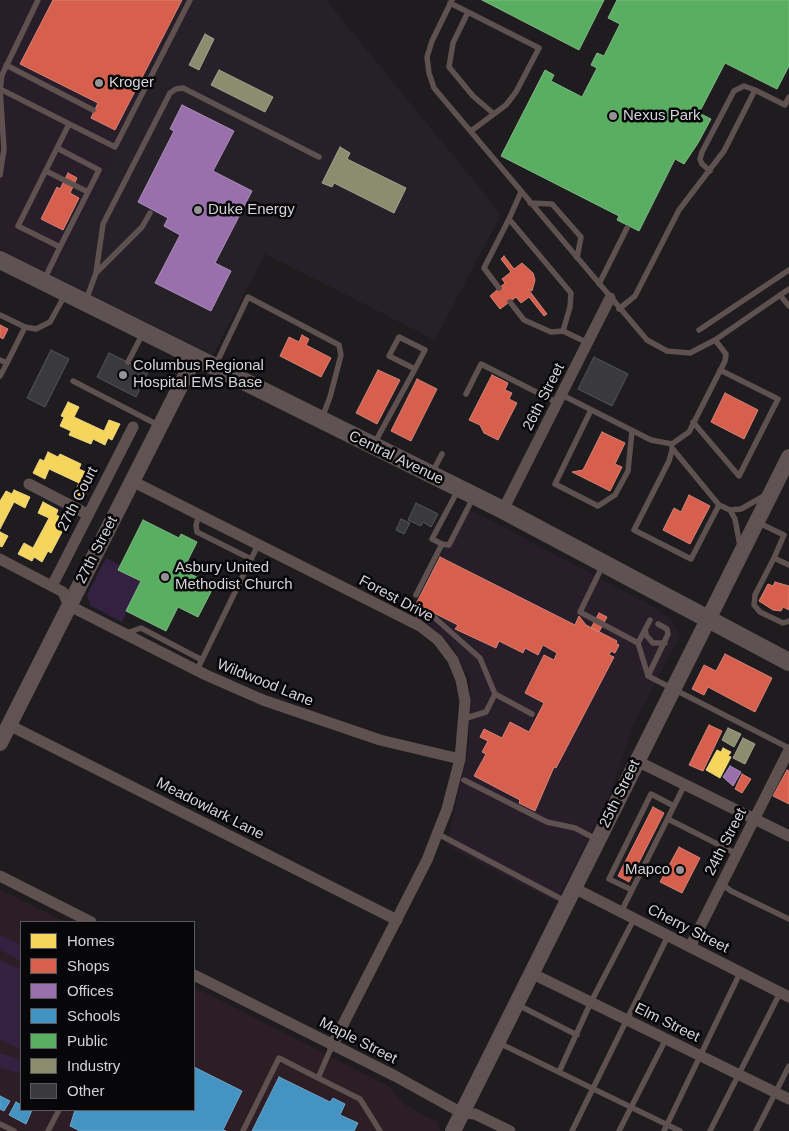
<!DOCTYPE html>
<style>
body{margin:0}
#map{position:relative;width:789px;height:1131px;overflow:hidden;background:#1e1c1f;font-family:Arial,sans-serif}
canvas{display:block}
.legend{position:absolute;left:20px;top:921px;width:175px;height:190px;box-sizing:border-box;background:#070608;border:1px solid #59585a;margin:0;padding:6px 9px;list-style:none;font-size:15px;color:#d5d3d6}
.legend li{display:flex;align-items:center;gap:10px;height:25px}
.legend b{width:25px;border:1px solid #59585a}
</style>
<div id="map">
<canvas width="789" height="1131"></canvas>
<ul class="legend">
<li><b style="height:14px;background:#f6d55c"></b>Homes</li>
<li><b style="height:14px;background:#d6604d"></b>Shops</li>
<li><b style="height:14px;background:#9970ab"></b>Offices</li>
<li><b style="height:14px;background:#4393c3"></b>Schools</li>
<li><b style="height:14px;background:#5aae61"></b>Public</li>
<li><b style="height:14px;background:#8c8c6e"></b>Industry</li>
<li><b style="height:14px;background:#3a393b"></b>Other</li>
</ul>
</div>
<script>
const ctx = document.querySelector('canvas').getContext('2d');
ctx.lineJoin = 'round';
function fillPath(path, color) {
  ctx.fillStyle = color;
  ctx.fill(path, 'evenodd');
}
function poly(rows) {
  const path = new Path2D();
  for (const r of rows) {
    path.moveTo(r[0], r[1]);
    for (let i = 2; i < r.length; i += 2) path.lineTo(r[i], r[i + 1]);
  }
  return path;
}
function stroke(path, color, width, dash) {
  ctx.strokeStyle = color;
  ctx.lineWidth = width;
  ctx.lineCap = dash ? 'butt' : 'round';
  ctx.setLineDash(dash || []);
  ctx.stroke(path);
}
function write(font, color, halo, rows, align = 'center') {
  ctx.font = font + ' Arial,sans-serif';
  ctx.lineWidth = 5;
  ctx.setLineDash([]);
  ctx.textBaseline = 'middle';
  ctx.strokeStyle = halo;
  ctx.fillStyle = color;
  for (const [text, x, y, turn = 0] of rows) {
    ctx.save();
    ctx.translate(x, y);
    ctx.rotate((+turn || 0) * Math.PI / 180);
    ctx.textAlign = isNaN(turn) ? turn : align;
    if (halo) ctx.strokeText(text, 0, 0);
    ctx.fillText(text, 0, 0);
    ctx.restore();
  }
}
fillPath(poly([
 [0,0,195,0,52,275,0,249],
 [465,507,656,608,671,620,680,636,633,725,611,792,556,902,447,846,469,745,470,679,450,643,423,619,411,614]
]), '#281e2a');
fillPath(poly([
 [194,0,326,0,501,214,435,340,265,254,213,355,52,275]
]), '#262029');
fillPath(poly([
 [0,889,66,922,21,922,21,1110,194,1110,194,987,390,1087,404,1104,438,1123,441,1131,0,1131]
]), '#2d1d24');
fillPath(poly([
 [106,558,120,565,118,570,141,581,122,622,91,606,87,595],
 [0,935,21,945,21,961,0,950],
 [0,960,21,970,21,1050,0,1039],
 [0,1053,21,1060,21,1073,0,1068]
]), '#342142');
const homes = poly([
 [68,402,79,407,74,417,104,431,109,420,120,424,112,440,108,438,105,445,93,439,91,444,69,435,71,431,60,426,64,417,61,416,68,402],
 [48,452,58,457,60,454,81,464,79,469,90,474,87,481,91,483,84,499,74,494,79,483,49,469,45,479,33,473,40,459,44,461,48,452],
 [14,490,30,497,25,508,14,502,0,529,0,501,6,491,12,494,14,490],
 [43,502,58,510,56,515,63,518,57,529,62,532,51,553,48,551,42,562,34,557,32,561,18,554,24,543,33,548,49,518,38,513,43,502],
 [0,532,8,536,2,547,0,546,0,532],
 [723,748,731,752,728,756,731,757,720,778,706,770,717,750,721,752,723,748]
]);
fillPath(homes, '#f6d55c');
stroke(homes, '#ecd481', 1);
const shops = poly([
 [53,0,182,0,115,130,91,118,98,103,20,64,53,0],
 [68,173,77,178,70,193,79,198,63,230,41,219,57,187,60,189,68,173],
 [504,256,514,269,522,263,533,273,535,280,532,291,528,289,547,314,544,316,529,297,521,303,516,297,500,309,490,296,505,283,502,279,511,272,501,259,504,256],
 [0,325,8,329,3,339,0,337,0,325],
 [302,335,309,339,306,345,331,358,321,377,280,356,289,337,299,342,302,335],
 [378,370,400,380,377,424,356,413,378,370],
 [492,375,508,383,505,390,512,393,509,399,517,403,498,440,484,433,480,425,469,420,492,375],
 [417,379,437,389,411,441,391,431,417,379],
 [725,393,758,410,744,439,711,422,725,393],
 [602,432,625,443,615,464,622,467,610,491,572,472,583,470,602,432],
 [689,495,710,506,690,544,663,530,674,508,681,512,689,495],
 [440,557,575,625,579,616,586,625,617,641,616,643,619,645,615,653,611,651,609,655,614,657,556,768,554,767,535,811,519,803,520,800,474,776,486,754,482,752,488,741,480,737,484,729,502,738,510,722,529,732,544,703,525,693,544,655,554,660,557,653,543,645,538,655,525,648,523,653,499,641,496,648,455,629,458,625,416,604,440,557],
 [775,582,789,586,789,610,783,607,781,611,773,610,759,601,768,584,773,586,775,582],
 [599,613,607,617,599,632,591,628,599,613],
 [725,654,772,678,755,712,708,687,704,695,692,689,704,665,716,671,725,654],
 [709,725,722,731,703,771,689,765,709,725],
 [787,770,789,771,789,804,773,796,787,770],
 [742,774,751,779,742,793,735,789,742,774],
 [653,807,664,813,629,882,618,876,653,807],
 [679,847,700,858,682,893,660,882,679,847]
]);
fillPath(shops, '#d6604d');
stroke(shops, '#d68276', 1);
const offices = poly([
 [182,105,234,131,213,171,252,191,215,263,231,271,211,311,155,283,180,235,164,226,168,218,138,202,174,131,170,129,182,105],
 [730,766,741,772,733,786,723,777,730,766]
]);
fillPath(offices, '#9970ab');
stroke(offices, '#ab8eb8', 1);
const schools = poly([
 [194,1067,242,1091,223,1130,226,1131,80,1131,70,1126,75,1110,194,1110,194,1067],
 [279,1077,330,1102,333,1098,345,1104,340,1115,358,1123,354,1131,252,1131,279,1077],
 [0,1096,10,1101,4,1111,0,1109,0,1096],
 [16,1102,21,1105,21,1110,32,1110,26,1124,9,1115,16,1102]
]);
fillPath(schools, '#4393c3');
stroke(schools, '#6fa6c9', 1);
const public = poly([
 [482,0,604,0,579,50,482,0],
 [617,0,789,0,789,66,777,89,725,63,699,113,711,119,698,143,684,164,675,159,639,231,617,220,619,216,501,156,545,70,554,75,551,81,582,97,597,68,591,65,597,53,604,56,620,24,608,18,617,0],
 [143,520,179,538,181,534,197,542,186,564,189,568,189,573,214,586,198,617,178,607,166,631,126,611,141,581,118,570,143,520]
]);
fillPath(public, '#5aae61');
stroke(public, '#7fb984', 1);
const industry = poly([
 [205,34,214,39,199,70,189,65,205,34],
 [219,70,273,97,265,112,211,85,219,70],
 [340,147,350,153,347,159,406,188,394,213,334,183,332,187,322,183,340,147],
 [728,728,741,734,734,747,722,740,728,728],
 [743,738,755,744,745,764,733,758,743,738]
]);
fillPath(industry, '#8c8c6e');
stroke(industry, '#a2a18d', 1);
const building = poly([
 [51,350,69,359,45,407,27,398,51,350],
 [109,353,148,372,136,397,97,377,109,353],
 [594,357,628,374,612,406,578,389,594,357],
 [416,503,438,514,431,527,423,522,421,526,408,520,416,503],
 [401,519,410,523,404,534,396,530,401,519]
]);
fillPath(building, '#3a393b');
stroke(building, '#545355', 1);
stroke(poly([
 [452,0,432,41,427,57,429,73,434,88,647,340,667,351,690,353,715,340,789,289],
 [450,3,539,48,516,92,506,105,471,131],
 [468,12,453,43,449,67,473,96,494,114],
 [6,65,93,110],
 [0,89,115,147,190,0],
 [57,148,99,170,88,192],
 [46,171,88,192,60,247],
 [710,171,702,164,700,159,702,152,734,91,744,86,755,90],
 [0,175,4,149,0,89,2,75,38,0],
 [521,192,509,219,571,293,570,307,563,331,588,343],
 [530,203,552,204,581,237,577,258],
 [96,273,142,227,150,213],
 [44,280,60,247,18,226,69,124],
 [599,284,627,228],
 [499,288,484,268,509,219],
 [780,295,789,306],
 [86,300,96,273,103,224,170,93,176,89,183,88,319,157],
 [510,302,524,320,551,332,563,331],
 [619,309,635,296,679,210,724,151,755,90,785,105,789,97],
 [0,315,25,327],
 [699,330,789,270],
 [0,360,7,363,25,327,36,329,50,322,65,295],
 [128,362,143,333],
 [216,364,248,297,339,345,341,355,330,397,322,418],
 [0,376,7,363],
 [73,381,158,425],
 [466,394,481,364,558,403],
 [562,395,651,440,672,444,689,432,725,361,726,354,715,340],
 [591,410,555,484,598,506,615,495,628,471,632,431],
 [693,422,739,476,778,399,720,370],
 [374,444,415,369,425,350,399,337,389,356,415,369],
 [672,448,719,505,730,510,741,509,764,496],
 [672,450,669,461,634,530,691,559,719,505],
 [432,473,442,454],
 [730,510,735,519,740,546],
 [199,515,196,525,197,532,251,559],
 [759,523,784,535,774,558,789,565],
 [442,544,432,539,458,490],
 [774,558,755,595,754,605,760,612,783,623,789,621],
 [603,565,580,612,638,643],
 [416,595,442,544,449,545,473,498],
 [435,618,480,658,495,694,486,712,463,719],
 [415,624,422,611],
 [658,624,667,629,668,634,648,676,789,748],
 [645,629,646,635,653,643,665,643],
 [127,633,141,628,202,660],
 [197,670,258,545],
 [648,676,638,643,650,620],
 [495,694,532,714],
 [464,780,547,822,575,828,596,839],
 [668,819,737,854],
 [438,834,565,901],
 [722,884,731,891,789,919],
 [632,890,609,879,651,794,674,806],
 [621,912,685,784],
 [518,1005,577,1035],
 [499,1043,680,1131],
 [332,1046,318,1078,360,1099,380,1131],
 [559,1072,591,1002,634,919],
 [0,1124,14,1131],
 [48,1131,59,1110],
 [243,1131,279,1058,318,1078],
 [572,1131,668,936],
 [619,1131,666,1039],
 [664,1131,740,973],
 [710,1131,780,993],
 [756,1131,789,1066]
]), '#5f5150', 5.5);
stroke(poly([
 [132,481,420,626,438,640,453,660,461,680,465,701,460,759,447,809,427,860,332,1046],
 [29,484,87,514],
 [503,510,610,298],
 [0,559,63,592,69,606,74,608,206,675,263,700,380,740,460,759],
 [52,586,133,427],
 [9,725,397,920],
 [637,761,789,836],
 [0,876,91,922],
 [574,888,789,997],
 [690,947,789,750],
 [531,973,789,1099],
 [194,975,395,1076,462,1113,475,1114,510,1131]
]), '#5f5150', 11);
stroke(poly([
 [0,743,195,357],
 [453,1131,789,457]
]), '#615353', 16);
stroke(poly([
 [0,260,503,510,789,662]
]), '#5f5252', 18);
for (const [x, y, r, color] of [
 [99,83,5,"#959396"],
 [613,116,5,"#959396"],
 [198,210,5,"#959396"],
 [123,375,5,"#959396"],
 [165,577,5,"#959396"],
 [680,870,5,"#959396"]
]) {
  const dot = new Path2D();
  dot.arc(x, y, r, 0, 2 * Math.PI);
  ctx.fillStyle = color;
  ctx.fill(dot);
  stroke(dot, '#070608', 2);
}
write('15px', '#d5d3d6', '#070608', [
 ["Kroger",109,83],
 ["Nexus Park",623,116],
 ["Duke Energy",208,210],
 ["Columbus Regional",133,366],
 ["Hospital EMS Base",133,383],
 ["Asbury United",175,568],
 ["Methodist Church",175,585],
 ["Mapco",670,870,"right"]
], 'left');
write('15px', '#d5d3d6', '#070608', [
 ["26th Street",544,397,-63],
 ["Central Avenue",396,458,26],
 ["27th Court",78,499,-63],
 ["27th Street",97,550,-63],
 ["Forest Drive",396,599,28],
 ["Wildwood Lane",265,683,22],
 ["25th Street",620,794,-64],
 ["Meadowlark Lane",210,809,27],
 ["24th Street",726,842,-63],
 ["Cherry Street",688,929,27],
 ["Elm Street",667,1023,26],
 ["Maple Street",358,1041,27]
]);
</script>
